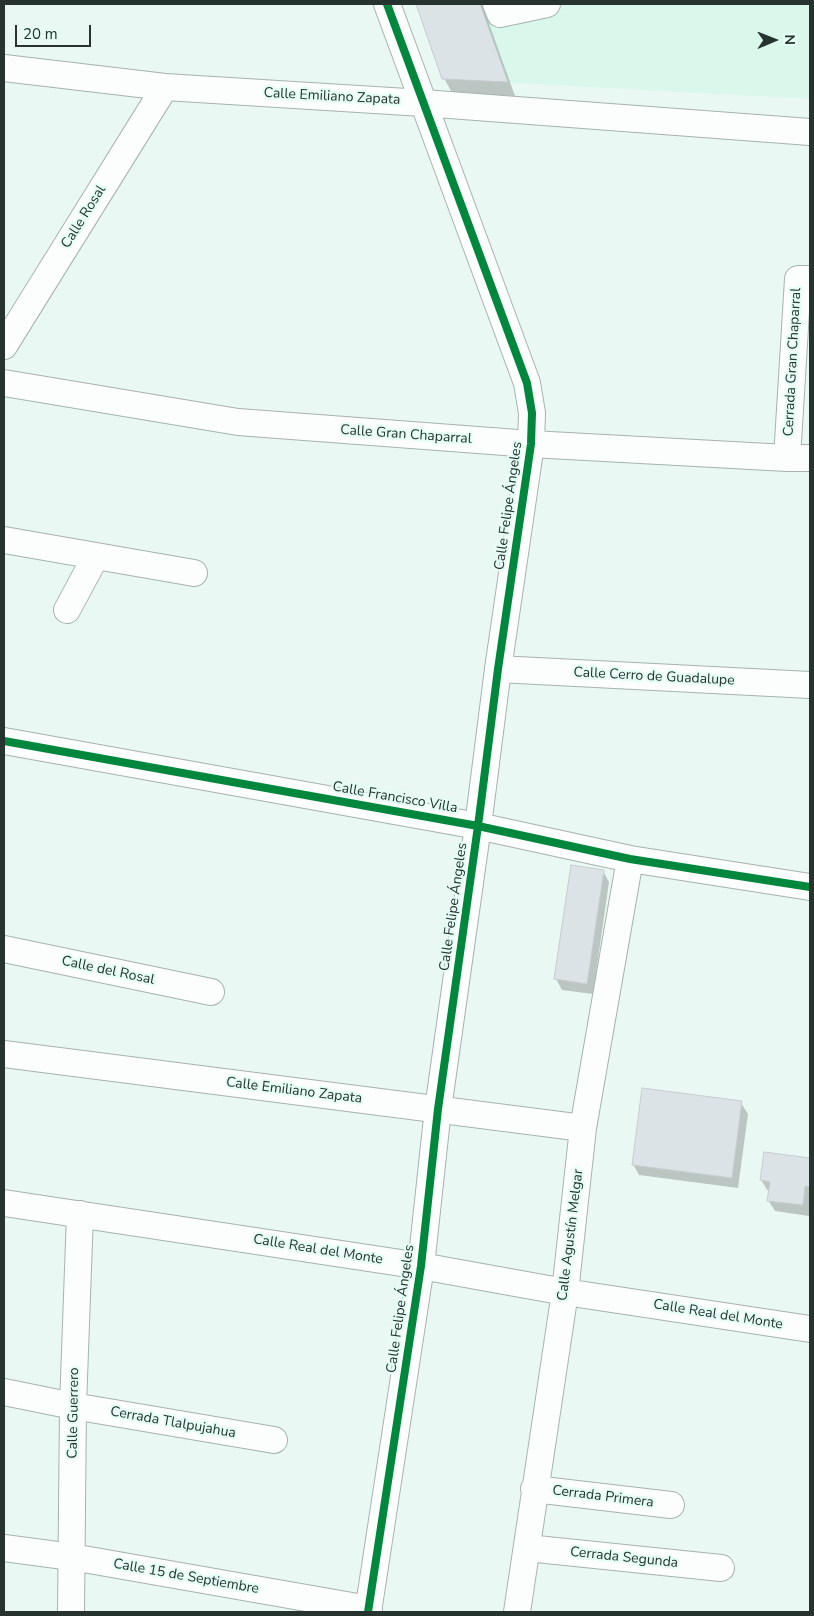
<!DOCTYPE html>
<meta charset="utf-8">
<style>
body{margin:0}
#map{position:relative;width:814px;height:1616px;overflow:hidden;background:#eaf8f3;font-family:"Nunito Sans",sans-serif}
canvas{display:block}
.frame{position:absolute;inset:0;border:5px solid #26332f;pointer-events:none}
.north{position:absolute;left:749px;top:15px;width:50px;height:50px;-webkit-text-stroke:4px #e4fef5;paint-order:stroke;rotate:89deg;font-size:14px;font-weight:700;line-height:20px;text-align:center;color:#26332f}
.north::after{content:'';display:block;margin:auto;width:18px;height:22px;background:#26332f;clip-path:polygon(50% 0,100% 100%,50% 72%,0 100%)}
.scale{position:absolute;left:15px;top:25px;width:76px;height:22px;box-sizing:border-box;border:2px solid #26332f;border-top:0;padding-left:6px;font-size:15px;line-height:18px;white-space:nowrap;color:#26332f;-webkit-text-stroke:4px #e4fef5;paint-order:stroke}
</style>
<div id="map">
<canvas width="814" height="1616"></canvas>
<div class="frame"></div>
<div class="north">N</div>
<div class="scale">20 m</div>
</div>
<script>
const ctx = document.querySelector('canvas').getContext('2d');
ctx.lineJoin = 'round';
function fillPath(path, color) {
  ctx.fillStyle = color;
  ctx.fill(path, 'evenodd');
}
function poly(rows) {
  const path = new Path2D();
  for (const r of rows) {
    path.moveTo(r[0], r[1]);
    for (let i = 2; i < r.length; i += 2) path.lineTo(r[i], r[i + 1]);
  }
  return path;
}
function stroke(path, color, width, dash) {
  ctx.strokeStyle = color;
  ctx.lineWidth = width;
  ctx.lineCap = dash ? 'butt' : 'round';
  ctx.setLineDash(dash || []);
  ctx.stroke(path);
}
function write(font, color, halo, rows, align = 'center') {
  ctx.font = font + ' "Nunito Sans",sans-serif';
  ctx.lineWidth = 4.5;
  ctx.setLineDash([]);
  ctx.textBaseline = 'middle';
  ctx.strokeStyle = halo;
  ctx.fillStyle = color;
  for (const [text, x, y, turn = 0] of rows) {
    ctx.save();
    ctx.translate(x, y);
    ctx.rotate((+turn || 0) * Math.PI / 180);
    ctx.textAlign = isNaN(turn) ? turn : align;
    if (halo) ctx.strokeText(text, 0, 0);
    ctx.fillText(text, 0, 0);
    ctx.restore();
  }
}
fillPath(poly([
 [416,4,810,4,810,99,442,79]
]), '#daf7ec');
fillPath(poly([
 [417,4,482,4,515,96,452,93,444,78],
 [603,871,609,882,593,994,562,990,556,979],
 [741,1103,748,1114,738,1188,639,1175,633,1164],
 [765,1153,810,1159,810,1203,809,1216,775,1211,768,1200,770,1191,768,1191,761,1180]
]), '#0003');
const building = poly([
 [416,4,480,4,508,82,442,79,416,4],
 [571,865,604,870,587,984,554,979,571,865],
 [642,1088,742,1101,732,1178,632,1165,642,1088],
 [764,1152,810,1158,810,1187,805,1186,803,1205,767,1201,770,1182,760,1180,764,1152]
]);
fillPath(building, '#dce3e6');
stroke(building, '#c6cbcf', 1);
const minor = poly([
 [496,4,500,14,547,4],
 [4,68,165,87,423,103,810,132],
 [4,346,165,87],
 [4,383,238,422,531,444,787,458,810,458],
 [787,458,798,279,810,279],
 [4,540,194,573],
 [67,610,96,556],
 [498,669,810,685],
 [4,741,478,826,630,859,810,887],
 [4,949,211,992],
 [4,1054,583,1128],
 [4,1203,421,1266,565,1292,810,1329],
 [4,1392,73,1406,274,1440],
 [534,1489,671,1505],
 [4,1548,72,1557,369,1609],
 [527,1548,721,1568],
 [71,1612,73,1406,80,1214],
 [368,1612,421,1266,438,1109,478,826,498,669,531,444,532,413,527,383,387,4],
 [517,1612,565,1292,583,1128,630,859]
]);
stroke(minor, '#a6b2ae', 28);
stroke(minor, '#fcfefd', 26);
stroke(poly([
 [4,741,478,826,630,859,810,887],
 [368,1612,421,1266,438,1109,478,826,498,669,531,444,532,413,527,383,387,4]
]), '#00873e', 8);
write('14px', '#26332f', '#e4fef5', [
 ["Calle Emiliano Zapata",332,97,3],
 ["Calle Rosal",84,217,-58],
 ["Cerrada Gran Chaparral",793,362,-87],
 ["Calle Gran Chaparral",406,435,4],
 ["Calle Felipe Ángeles",509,506,-82],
 ["Calle Cerro de Guadalupe",654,677,3],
 ["Calle Francisco Villa",395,798,10],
 ["Calle Felipe Ángeles",454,907,-82],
 ["Calle del Rosal",108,971,12],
 ["Calle Emiliano Zapata",294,1091,7],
 ["Calle Agustín Melgar",571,1235,-83],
 ["Calle Real del Monte",318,1250,9],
 ["Calle Felipe Ángeles",401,1309,-82],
 ["Calle Real del Monte",718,1315,9],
 ["Calle Guerrero",74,1413,-89],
 ["Cerrada Tlalpujahua",173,1423,10],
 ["Cerrada Primera",603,1497,7],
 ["Cerrada Segunda",624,1558,6],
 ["Calle 15 de Septiembre",186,1577,10]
]);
</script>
